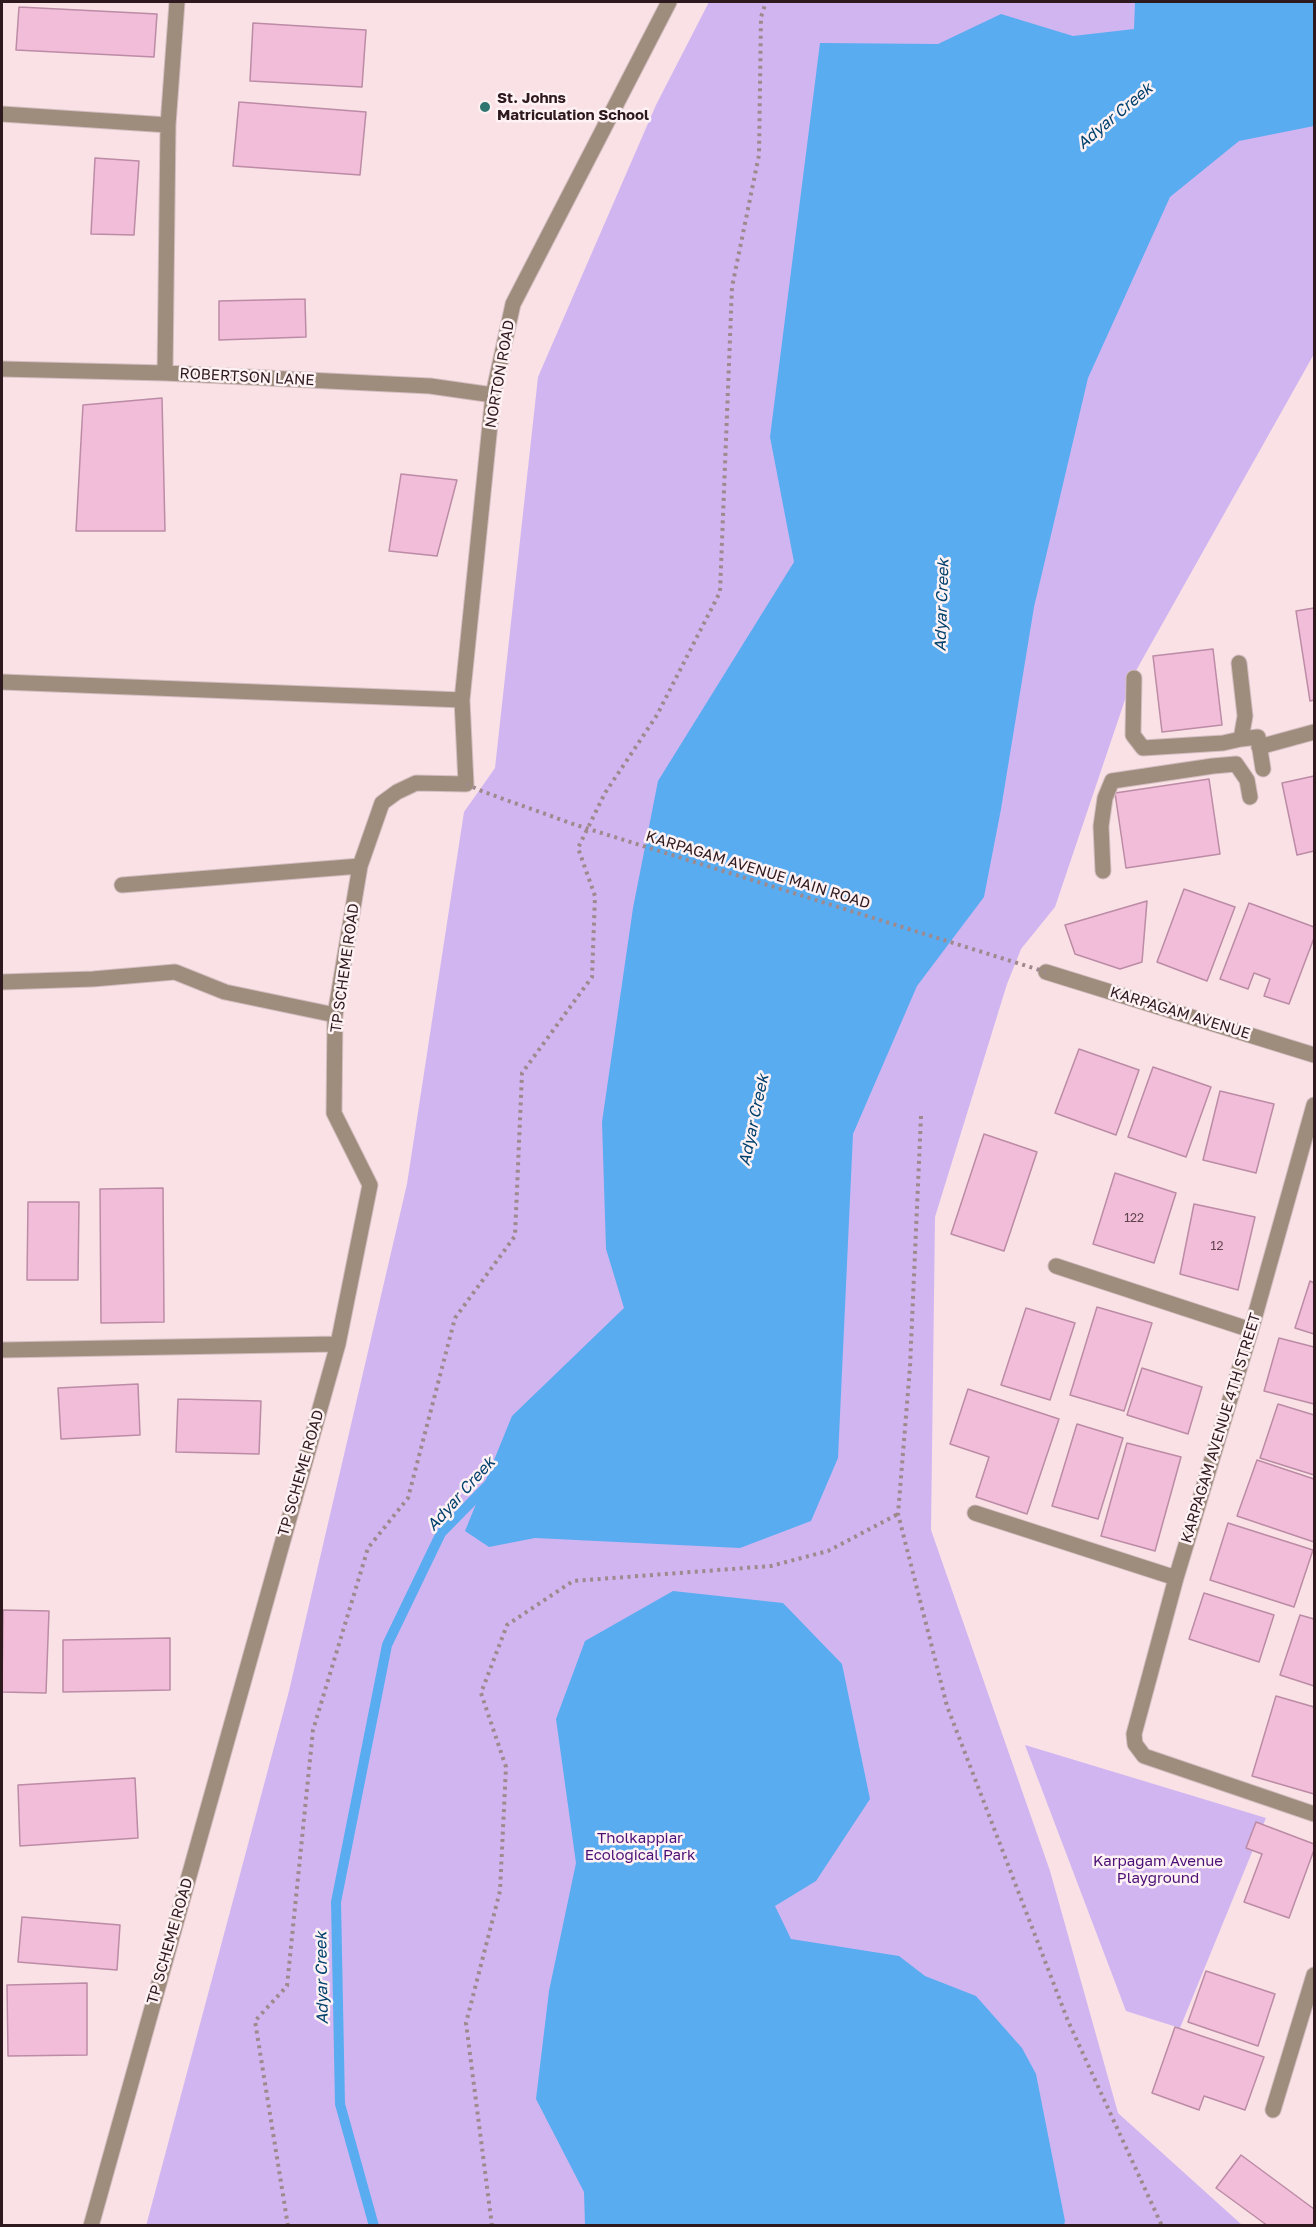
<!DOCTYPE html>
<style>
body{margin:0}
#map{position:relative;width:1316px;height:2227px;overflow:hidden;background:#f9e1e5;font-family:"Golos Text",sans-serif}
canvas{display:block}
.frame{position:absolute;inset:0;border:3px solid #2e191e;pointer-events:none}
</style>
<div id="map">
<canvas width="1316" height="2227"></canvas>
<div class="frame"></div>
</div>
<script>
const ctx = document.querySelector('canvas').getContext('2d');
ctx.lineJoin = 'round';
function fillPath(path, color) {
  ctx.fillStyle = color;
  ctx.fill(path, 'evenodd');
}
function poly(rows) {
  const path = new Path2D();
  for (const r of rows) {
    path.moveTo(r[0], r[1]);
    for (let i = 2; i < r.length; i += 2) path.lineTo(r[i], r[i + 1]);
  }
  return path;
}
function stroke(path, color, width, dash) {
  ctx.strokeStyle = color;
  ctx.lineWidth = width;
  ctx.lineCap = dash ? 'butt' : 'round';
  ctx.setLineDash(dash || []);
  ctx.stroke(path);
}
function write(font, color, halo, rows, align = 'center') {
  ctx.font = font + ' "Golos Text",sans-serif';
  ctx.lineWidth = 5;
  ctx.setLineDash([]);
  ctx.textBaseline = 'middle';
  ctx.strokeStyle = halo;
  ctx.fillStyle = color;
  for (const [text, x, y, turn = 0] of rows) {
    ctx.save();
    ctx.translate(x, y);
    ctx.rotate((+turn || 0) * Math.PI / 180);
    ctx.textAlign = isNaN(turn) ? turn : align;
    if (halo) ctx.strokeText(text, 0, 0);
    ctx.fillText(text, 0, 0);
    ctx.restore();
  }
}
fillPath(poly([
 [709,2,1314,2,1314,354,1133,676,1055,907,1021,949,1007,984,935,1217,931,1530,1050,1871,1118,2113,1242,2225,146,2226,289,1691,407,1184,464,812,495,768,538,377,656,105],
 [1025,1745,1266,1818,1180,2028,1126,2011]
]), '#d1b5f1');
fillPath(poly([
 [1135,2,1314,2,1314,126,1239,141,1170,197,1088,378,1034,607,1001,809,984,897,917,986,853,1134,838,1458,811,1521,740,1548,535,1538,489,1547,465,1531,512,1416,624,1308,606,1249,602,1122,633,908,658,781,794,562,770,437,820,43,938,44,1001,14,1073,36,1134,29],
 [673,1591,783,1603,842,1664,870,1799,816,1881,775,1906,791,1939,899,1956,925,1976,976,1996,1022,2048,1036,2074,1065,2221,1064,2225,585,2225,584,2192,536,2099,549,1991,576,1863,556,1719,585,1641]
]), '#59acf0');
stroke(poly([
 [374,2226,340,2104,336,1902,387,1645,441,1533,491,1482]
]), '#59acf0', 10);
const building = poly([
 [19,7,157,14,154,57,16,50,19,7],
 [253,23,366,30,362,87,250,81,253,23],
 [239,102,366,112,360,175,233,166,239,102],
 [95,158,139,161,134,235,91,234,95,158],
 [305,299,306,337,219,340,219,301,305,299],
 [162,398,165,531,76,531,83,405,162,398],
 [401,474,457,480,437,556,389,551,401,474],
 [1314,608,1314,700,1310,701,1296,611,1314,608],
 [1213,649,1222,725,1162,732,1153,656,1213,649],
 [1314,776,1314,851,1297,855,1282,783,1314,776],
 [1209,779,1220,854,1126,868,1115,793,1209,779],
 [1184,889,1235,907,1207,981,1157,962,1184,889],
 [1147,901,1142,962,1120,969,1075,954,1065,925,1147,901],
 [1249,903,1314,927,1314,938,1289,1004,1264,996,1270,979,1254,973,1248,989,1220,979,1249,903],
 [1079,1049,1139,1070,1116,1135,1055,1113,1079,1049],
 [1153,1067,1211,1087,1186,1157,1128,1137,1153,1067],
 [1220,1091,1274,1104,1256,1173,1203,1160,1220,1091],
 [984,1134,1037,1152,1004,1251,951,1234,984,1134],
 [1115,1173,1176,1193,1154,1263,1093,1244,1115,1173],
 [163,1188,164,1322,101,1323,100,1189,163,1188],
 [28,1202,79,1202,78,1280,27,1280,28,1202],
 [1194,1204,1255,1217,1238,1290,1180,1274,1194,1204],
 [1310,1281,1314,1283,1314,1334,1295,1328,1310,1281],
 [1097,1307,1152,1323,1124,1411,1070,1395,1097,1307],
 [1026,1308,1075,1323,1050,1400,1001,1385,1026,1308],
 [1279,1338,1314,1347,1314,1404,1264,1391,1279,1338],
 [1142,1368,1202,1387,1188,1434,1127,1415,1142,1368],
 [138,1384,140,1435,61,1439,58,1388,138,1384],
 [968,1389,1059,1419,1027,1514,976,1497,989,1457,950,1444,968,1389],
 [178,1399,261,1401,259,1454,176,1452,178,1399],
 [1278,1404,1314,1415,1314,1475,1260,1458,1278,1404],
 [1077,1424,1123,1438,1098,1519,1052,1506,1077,1424],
 [1127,1443,1181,1457,1155,1551,1101,1536,1127,1443],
 [1257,1460,1314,1479,1314,1542,1237,1516,1257,1460],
 [1228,1523,1313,1550,1294,1607,1210,1580,1228,1523],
 [1204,1593,1274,1615,1259,1662,1189,1639,1204,1593],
 [3,1610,49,1611,46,1693,2,1692,3,1610],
 [1300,1615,1314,1619,1314,1686,1280,1675,1300,1615],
 [170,1638,170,1690,63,1692,63,1640,170,1638],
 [1276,1696,1314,1707,1314,1794,1252,1776,1276,1696],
 [135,1778,138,1838,20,1846,18,1785,135,1778],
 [1256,1822,1314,1844,1314,1850,1289,1918,1244,1902,1262,1854,1246,1848,1256,1822],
 [22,1917,120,1925,117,1970,18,1962,22,1917],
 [1206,1971,1275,1994,1258,2046,1188,2022,1206,1971],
 [87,1983,87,2055,8,2056,7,1985,87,1983],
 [1175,2027,1264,2057,1245,2110,1204,2096,1199,2110,1152,2093,1175,2027],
 [1241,2155,1314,2209,1314,2226,1268,2226,1216,2188,1241,2155]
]);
fillPath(building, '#f1bdd8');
stroke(building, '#bc8ba5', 1.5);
const minor = poly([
 [2,114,168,125],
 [2,369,165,373,430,386,493,395],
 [165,373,168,125,177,2],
 [1134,678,1133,735,1143,748,1223,743,1241,739,1245,716,1239,663],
 [2,682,462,700],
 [1241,739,1258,737,1263,769],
 [1259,747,1314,732],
 [1103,871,1101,826,1105,798,1112,781,1213,766,1236,764,1247,780,1250,797],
 [122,885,360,866],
 [1046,972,1314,1055],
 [2,982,93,979,175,972,225,992,335,1015],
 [1314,1105,1251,1330,1176,1578,1134,1734,1135,1744,1144,1756,1314,1814],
 [1056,1266,1251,1330],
 [2,1350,338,1344],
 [975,1513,1176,1578],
 [1273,2110,1314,1975],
 [91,2226,338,1344,370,1185,334,1113,335,1015,360,866,382,803,397,792,416,783,466,784,462,700,493,395,513,304,669,2]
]);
stroke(minor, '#d4bdc1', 17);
stroke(poly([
 [921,1116,910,1367,898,1514,947,1706,1068,2021,1162,2226],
 [288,2226,255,2021,287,1986,313,1730,368,1548,408,1498,455,1318,515,1236,522,1073,592,977,595,896,578,848,605,793,657,715,720,592,732,287,759,155,761,17,766,2],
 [492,2226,466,2023,500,1891,506,1767,481,1693,507,1625,573,1581,771,1566,828,1551,898,1514]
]), '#9f898d', 4, [3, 4.5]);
stroke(minor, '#9e8d7d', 15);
stroke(poly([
 [466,784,484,792,576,825,1046,972]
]), '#9f898d', 4, [3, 4.5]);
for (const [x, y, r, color] of [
 [485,107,6,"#2e766f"]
]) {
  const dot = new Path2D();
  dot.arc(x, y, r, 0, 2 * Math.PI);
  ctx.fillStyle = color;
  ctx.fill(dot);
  stroke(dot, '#fef2f4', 2);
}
write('12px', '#5f424c', null, [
 ["122",1134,1218],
 ["12",1217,1246]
]);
write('bold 15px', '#2e191e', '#fef2f4', [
 ["St. Johns",497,98],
 ["Matriculation School",497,115]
], 'left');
write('15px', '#2e191e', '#fef2f4', [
 ["NORTON ROAD",500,374,-80],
 ["ROBERTSON LANE",247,377,3],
 ["KARPAGAM AVENUE MAIN ROAD",758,870,17],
 ["TP SCHEME ROAD",345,968,-82],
 ["KARPAGAM AVENUE",1180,1013,17],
 ["KARPAGAM AVENUE 4TH STREET",1221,1428,-73],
 ["TP SCHEME ROAD",301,1473,-74],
 ["TP SCHEME ROAD",170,1941,-74]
]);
write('15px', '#4c0f76', '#fef2f4', [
 ["Tholkappiar",640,1838],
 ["Ecological Park",640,1855],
 ["Karpagam Avenue",1158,1861],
 ["Playground",1158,1878]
]);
write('italic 16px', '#00416d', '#fef2f4', [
 ["Adyar Creek",1115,116,-40],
 ["Adyar Creek",942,605,-88],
 ["Adyar Creek",754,1120,-78],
 ["Adyar Creek",461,1494,-48],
 ["Adyar Creek",322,1978,-91]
]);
</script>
